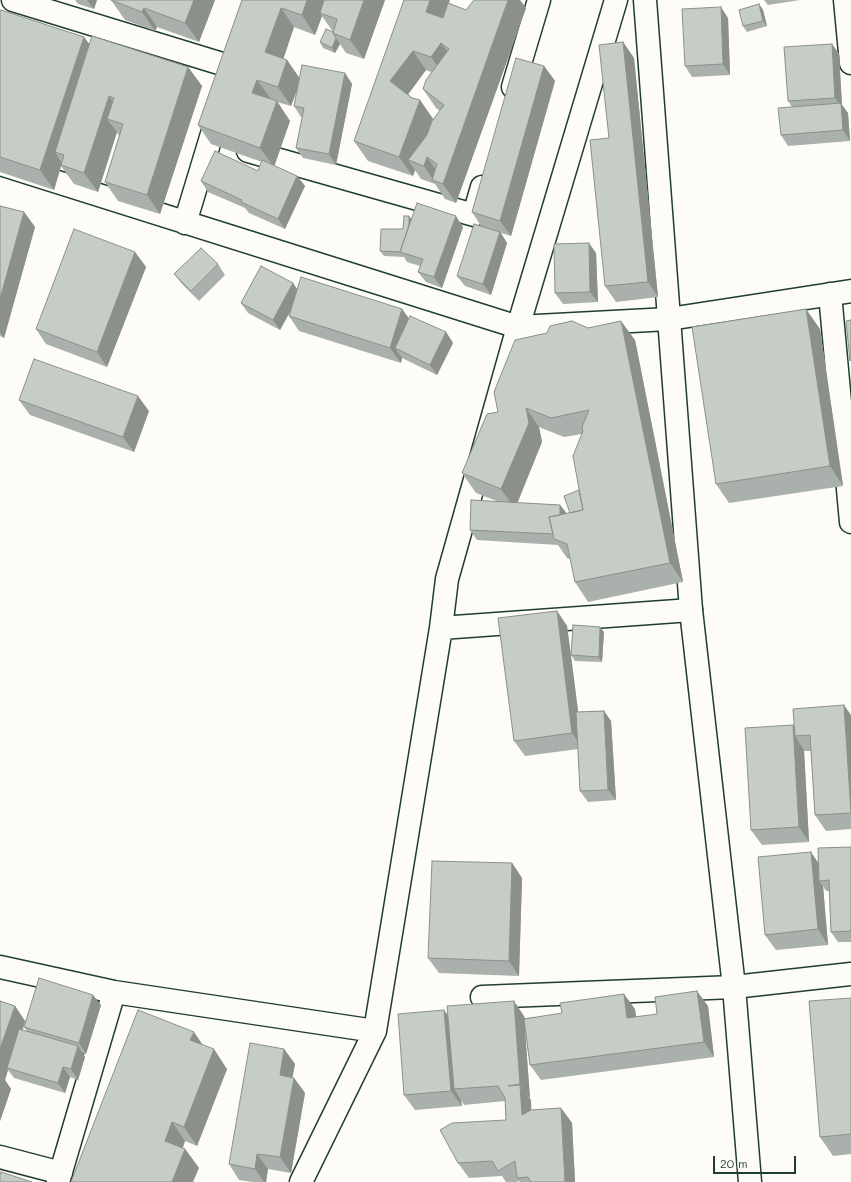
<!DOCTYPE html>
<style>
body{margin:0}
#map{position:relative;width:851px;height:1182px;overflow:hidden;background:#fdfcf7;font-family:Mali,sans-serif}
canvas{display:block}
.scale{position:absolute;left:713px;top:1156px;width:83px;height:18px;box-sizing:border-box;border:2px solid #1f3d34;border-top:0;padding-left:5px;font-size:12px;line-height:14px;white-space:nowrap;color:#1f3d34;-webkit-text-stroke:3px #fdfcf7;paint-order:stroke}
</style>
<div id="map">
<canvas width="851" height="1182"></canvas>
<div class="scale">20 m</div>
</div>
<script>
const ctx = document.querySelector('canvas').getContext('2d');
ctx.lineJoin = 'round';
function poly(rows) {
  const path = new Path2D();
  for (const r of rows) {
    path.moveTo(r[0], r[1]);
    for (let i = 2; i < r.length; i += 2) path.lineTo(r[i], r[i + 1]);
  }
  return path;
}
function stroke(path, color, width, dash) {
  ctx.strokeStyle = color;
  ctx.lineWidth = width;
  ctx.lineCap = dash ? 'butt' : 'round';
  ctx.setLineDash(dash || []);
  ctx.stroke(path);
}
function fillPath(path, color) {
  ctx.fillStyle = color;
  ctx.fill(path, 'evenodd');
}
const minor = poly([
 [13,0,232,67],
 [845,0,851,63],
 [513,87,539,0],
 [248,151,474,215,482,187],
 [0,164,518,327,669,319,851,291],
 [185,223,218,114],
 [830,294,851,522],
 [441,628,691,610],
 [0,967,114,992,375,1031],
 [482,997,734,987,851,974],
 [0,1157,61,1173],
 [58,1182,114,992],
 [301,1182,375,1031,441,628,447,579,518,327,616,0]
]);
const major = poly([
 [645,0,691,610,734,987,750,1182]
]);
stroke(minor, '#1f3d34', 25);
stroke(major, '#1f3d34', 25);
stroke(minor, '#fdfcf7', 22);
stroke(major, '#fdfcf7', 22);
fillPath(poly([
 [75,0,97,0,94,9,78,4],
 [111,0,215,0,199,42,157,27,155,31,125,20],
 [242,0,385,0,364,59,346,53,340,44,335,53,323,48,320,42,333,32,322,16,315,35,294,27,283,59,287,60,299,78,345,73,352,84,336,165,303,158,296,148,302,117,301,117,294,106,297,90,291,106,277,102,290,121,274,166,297,176,305,186,285,229,249,213,245,208,208,192,201,181,258,171,262,162,211,144,198,125],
 [404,0,449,3,466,10,526,8,456,203,445,199,435,184,421,179,415,170,413,176,368,161,354,141],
 [426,70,431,72,423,89,436,108,440,111,433,119,420,100,412,98,408,94],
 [764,0,800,0,768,5],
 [759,4,763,10,767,26,747,32,743,26],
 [0,12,84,37,89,44,188,67,202,86,160,214,118,201,105,182,119,136,117,132,98,192,74,184,61,166,54,190,0,172],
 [728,18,730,75,692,77,685,66],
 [623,42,634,58,658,297,616,302,605,286,609,138],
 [832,44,839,54,842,105,848,113,850,141,788,146,781,135,792,107,788,101],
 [544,66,555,81,511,236,501,233,507,243,491,295,465,286,457,276,481,226,472,212],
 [0,206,24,212,35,227,4,338,0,336],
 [409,216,411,219,463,227,442,288,426,282,418,272,420,266,407,262,404,257,384,256,380,251,403,229],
 [135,252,146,267,107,367,46,344,36,329],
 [596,253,598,302,563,304,555,293],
 [218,264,225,275,199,301,182,284,174,274],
 [293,283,297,289,402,309,409,319,446,332,453,343,437,375,402,358,401,363,299,331,289,316,289,313,280,330,248,313,241,303],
 [588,328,635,340,683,582,588,602,575,582,570,559,567,558,558,545,477,540,470,530,497,501,476,493,462,473,498,412],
 [539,427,564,437,582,434,579,490,570,513,566,513,560,505,517,503,542,442],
 [820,329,843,486,729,503,716,484],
 [19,400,149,411,134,452,30,415],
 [557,611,567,626,571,655,604,632,602,662,575,661,571,655,578,712,604,711,611,721,616,800,588,802,580,791,578,749,525,756,514,741],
 [851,715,851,829,826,831,815,815,811,751,805,751,804,750,809,842,762,845,751,830,794,727],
 [851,847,851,942,838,942,831,932,829,891,826,891,823,886,828,945,776,950,765,935,811,852,818,863],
 [512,863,522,878,519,976,439,973,428,958],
 [851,998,851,1154,833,1156,820,1137],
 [0,1001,15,1006,25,1021,101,1005,86,1054,82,1053,85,1057,78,1080,70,1077,65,1093,14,1078,8,1070,5,1080,11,1089,0,1121],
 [25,1021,24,1027,27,1031,23,1030],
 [708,1006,714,1057,541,1080,530,1065,525,1030,531,1110,561,1108,572,1123,575,1182,520,1182,519,1181,516,1182,506,1182,502,1176,469,1178,458,1163,506,1120,505,1101,464,1105,461,1100,462,1106,415,1110,404,1095,444,1010,448,1016,524,1016,525,1018,635,1009,636,1017,657,1014],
 [203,1045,227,1069,197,1146,185,1141,183,1148,185,1149,199,1168,71,1182],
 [284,1049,295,1064,292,1078,294,1078,305,1093,291,1173,268,1169,266,1182,253,1182,239,1180,229,1164]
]), '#aab0ab');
fillPath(poly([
 [87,0,97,0,94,9],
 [194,0,215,0,199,42,185,23],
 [307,0,327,0,320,13,322,16,315,35,302,15],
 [364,0,385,0,364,59,350,40],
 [430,0,450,0,439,31,426,12],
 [508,0,520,0,526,8,456,203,443,184],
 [759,4,763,10,767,26,763,21],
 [721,7,728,18,730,75,723,64],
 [144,8,157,27,155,31,142,12],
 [281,8,294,27,279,72,265,52],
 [84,37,98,56,64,155,55,152,62,163,54,190,40,170],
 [336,38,340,44,335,53,332,48],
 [623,42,634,58,658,297,648,282],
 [441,43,455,62,444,76,431,57],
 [832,44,839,54,842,105,848,113,850,141,843,130,841,106,835,98],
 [413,51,426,70,404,100,390,81],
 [287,60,301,80,291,106,278,87],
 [544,66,555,81,511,236,500,221],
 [188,67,202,86,160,214,147,195],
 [345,73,352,84,336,165,329,154],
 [257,80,271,99,252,93],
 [109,96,122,116,107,119,117,132,98,192,84,173],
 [420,100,433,119,417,164,408,160,415,170,413,176,399,157],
 [277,101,290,121,274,167,260,148],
 [427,157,440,176,434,181,424,166],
 [297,176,305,186,285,229,278,219],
 [24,212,35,227,4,338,0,332,0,299],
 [409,216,413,221,407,254],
 [456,216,463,227,442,288,434,277],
 [500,232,507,243,491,295,483,284],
 [589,243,596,253,598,302,590,292],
 [135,252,146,267,107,367,97,352],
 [293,283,300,294,280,330,273,320],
 [402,309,413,324,395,348,402,358,401,363,390,348],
 [806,309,820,329,843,486,830,466],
 [621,321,635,340,683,582,670,563],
 [446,332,453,343,437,375,430,365],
 [138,396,149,411,134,452,123,437],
 [526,408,539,427,542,442,515,509,501,489],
 [560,505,568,515,559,525],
 [557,611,567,626,583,749,572,733],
 [600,627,604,632,602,662,599,657],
 [844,705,851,715,851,811],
 [604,711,611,721,616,800,608,790],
 [793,725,800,736,795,736,804,750,809,842,799,827],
 [811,852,821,867,819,881,823,886,828,945,818,929],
 [512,863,522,878,519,976,509,961],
 [697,991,708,1006,714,1057,704,1042],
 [624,994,635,1009,638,1033,627,1018],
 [93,995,101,1005,86,1054,79,1043],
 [514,1001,524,1016,530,1100,520,1084],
 [15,1006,25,1021,9,1068,7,1068,8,1070,5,1080,11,1089,0,1121,0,1049],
 [444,1010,455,1026,454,1089,461,1100,462,1106,451,1091],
 [194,1032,207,1051,190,1040],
 [78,1046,85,1057,78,1080,71,1069],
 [214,1049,227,1069,197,1146,184,1127],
 [284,1049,295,1064,290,1090,280,1075],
 [63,1067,70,1077,65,1093,58,1083],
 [294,1078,305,1093,291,1173,280,1157],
 [520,1085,531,1100,532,1131,522,1115],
 [561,1108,572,1123,575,1182,565,1182],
 [172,1122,185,1141,178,1160,165,1141],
 [185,1149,199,1168,193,1182,172,1182],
 [257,1154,268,1169,266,1182,264,1182,255,1169]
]), '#8b908b');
const building = poly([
 [111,0,194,0,185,23,144,8,142,12,111,0],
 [242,0,307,0,302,15,281,8,265,52,287,60,278,87,257,80,252,93,277,101,260,148,198,125,242,0],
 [324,0,364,0,350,40,333,33,337,19,320,13,324,0],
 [404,0,430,0,426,12,443,18,448,3,466,10,474,0,508,0,443,184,432,180,437,164,427,157,424,166,408,160,427,135,432,121,444,105,423,89,426,80,449,49,441,43,431,57,413,51,390,81,412,98,420,100,399,157,354,141,404,0],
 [759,4,763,21,743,26,739,10,759,4],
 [721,7,723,64,685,66,682,9,721,7],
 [1,10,84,37,40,170,0,157,0,12,1,10],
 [326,29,333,32,333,33,336,38,332,48,320,42,326,29],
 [92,36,188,67,147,195,105,182,123,124,107,119,114,98,109,96,84,173,61,165,64,155,55,152,92,36],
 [623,42,648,282,605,286,590,140,609,138,599,45,623,42],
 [832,44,835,98,788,101,784,47,832,44],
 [516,58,544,66,500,221,472,212,516,58],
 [302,65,345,73,329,154,296,148,304,108,294,106,302,65],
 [841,103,843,130,781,135,778,108,841,103],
 [215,151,258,171,262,160,297,176,278,219,241,202,242,200,201,181,215,151],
 [417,203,456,216,434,277,418,272,423,259,400,252,417,203],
 [0,206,24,212,0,299,0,206],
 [404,216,409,216,409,225,400,252,380,251,381,229,403,229,404,216],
 [474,224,500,232,483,284,457,276,474,224],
 [74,229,135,252,97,352,36,329,74,229],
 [589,243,590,292,555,293,554,244,589,243],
 [201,248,218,264,191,291,174,274,201,248],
 [261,266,293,283,273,320,241,303,261,266],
 [301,277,402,309,390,348,289,316,301,277],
 [806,309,830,466,716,484,692,327,806,309],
 [410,316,446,332,430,365,395,348,410,316],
 [851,320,851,360,850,361,846,321,851,320],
 [572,321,588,328,621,321,670,563,575,582,567,544,554,539,549,517,583,510,573,456,583,431,582,427,589,410,551,418,526,408,529,423,501,489,462,473,487,414,498,412,494,392,515,340,547,333,550,326,572,321],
 [34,359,138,396,123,437,19,400,34,359],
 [579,490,583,510,570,513,564,496,579,490],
 [471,500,560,505,560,515,549,517,553,534,470,530,471,500],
 [557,611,572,733,514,741,498,618,557,611],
 [573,625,600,627,599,657,571,655,573,625],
 [844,705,851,813,815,815,810,735,795,736,793,709,844,705],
 [604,711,608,790,580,791,576,712,604,711],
 [793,725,799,827,751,830,745,728,793,725],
 [851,847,851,931,831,932,829,880,819,881,818,848,851,847],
 [811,852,818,929,765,935,758,857,811,852],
 [432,861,512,863,509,961,428,958,432,861],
 [39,978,93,995,79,1043,24,1027,39,978],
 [697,991,704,1042,530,1065,524,1019,562,1013,560,1003,624,994,627,1018,657,1014,655,997,697,991],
 [851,998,851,1134,820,1137,809,1001,851,998],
 [0,1001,15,1006,0,1049,0,1001],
 [514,1001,520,1084,508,1086,520,1085,522,1115,531,1110,561,1108,565,1182,531,1182,528,1177,517,1178,515,1161,498,1171,492,1161,458,1163,440,1130,452,1123,506,1120,505,1098,498,1086,454,1089,447,1006,514,1001],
 [138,1010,194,1032,190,1040,214,1049,184,1127,172,1122,165,1141,185,1149,172,1182,71,1182,138,1010],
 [444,1010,451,1091,404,1095,398,1014,444,1010],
 [19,1029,78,1046,71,1069,63,1067,58,1083,7,1068,19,1029],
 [250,1043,284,1049,280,1075,294,1078,280,1157,257,1154,255,1169,229,1164,250,1043],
 [1,1172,32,1182,0,1182,0,1175,1,1172]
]);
fillPath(building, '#c6cdc7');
stroke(building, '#8b908b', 1);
</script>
